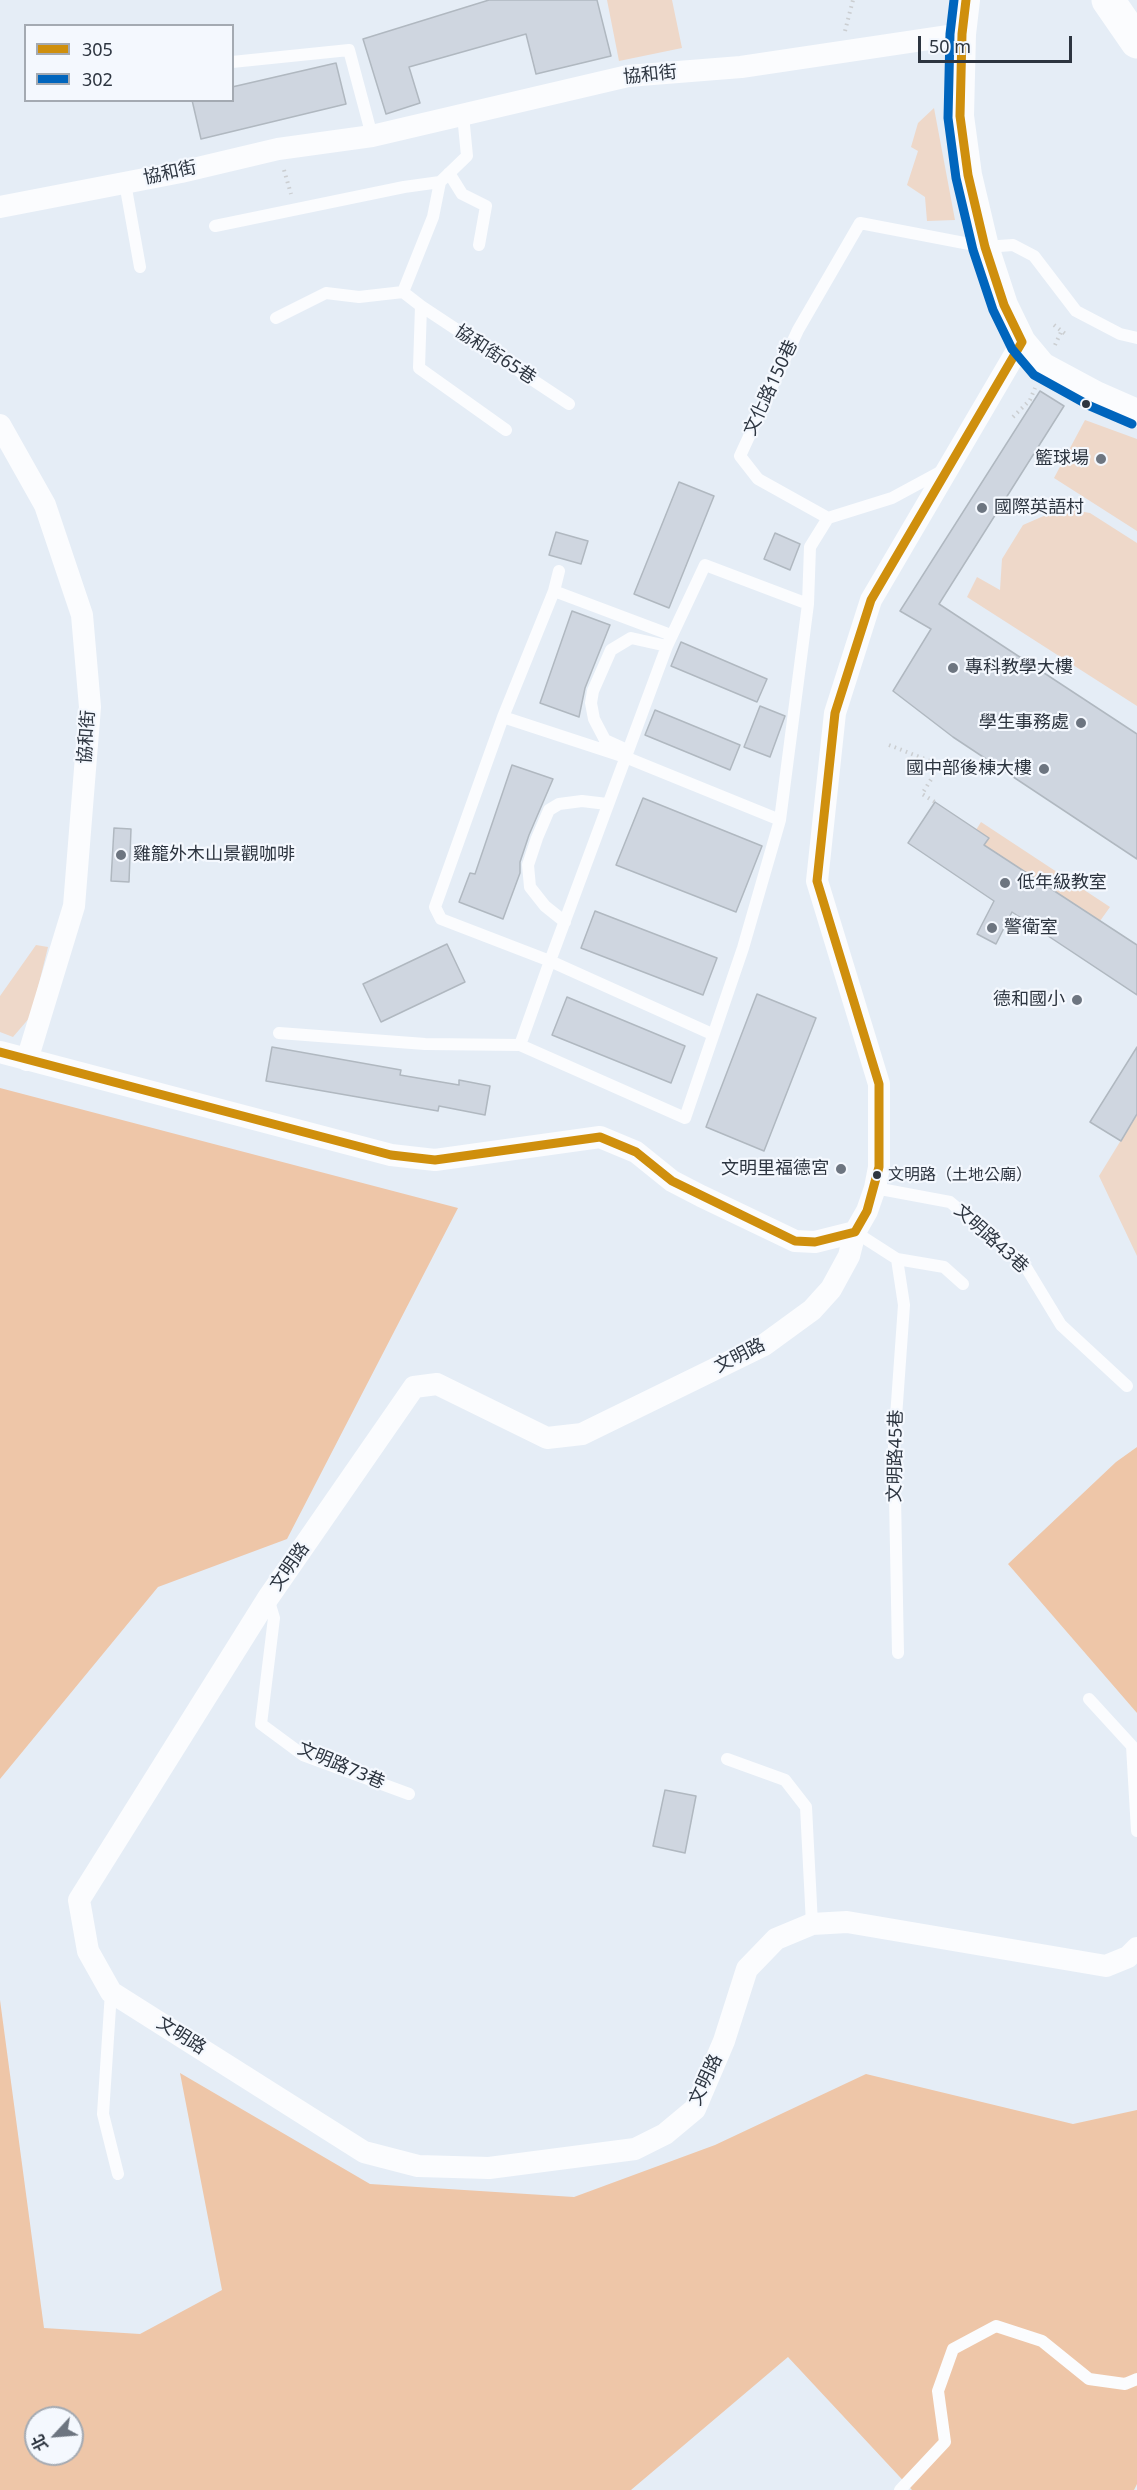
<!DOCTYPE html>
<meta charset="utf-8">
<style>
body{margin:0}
#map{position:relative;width:1137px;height:2490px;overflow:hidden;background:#e5edf6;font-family:"Noto Sans","Noto Sans TC",sans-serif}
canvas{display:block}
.legend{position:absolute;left:24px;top:24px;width:210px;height:78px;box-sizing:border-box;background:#f4f8fe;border:2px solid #a4aab2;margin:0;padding:8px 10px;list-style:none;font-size:18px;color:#2d3540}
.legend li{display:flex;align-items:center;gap:12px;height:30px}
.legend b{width:30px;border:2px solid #a4aab2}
.north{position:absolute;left:24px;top:2406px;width:60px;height:60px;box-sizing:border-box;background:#f4f8fe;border:2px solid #a4aab2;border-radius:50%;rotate:244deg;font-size:16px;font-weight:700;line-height:24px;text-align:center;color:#2d3540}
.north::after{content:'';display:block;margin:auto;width:21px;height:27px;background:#6d7580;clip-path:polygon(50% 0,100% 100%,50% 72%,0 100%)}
.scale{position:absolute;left:918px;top:36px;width:154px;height:27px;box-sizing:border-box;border:3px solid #2d3540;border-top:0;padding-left:8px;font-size:18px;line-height:21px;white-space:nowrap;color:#2d3540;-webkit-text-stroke:4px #f4f8fe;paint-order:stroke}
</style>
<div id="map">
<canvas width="1137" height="2490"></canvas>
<ul class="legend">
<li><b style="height:8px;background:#cf8f0d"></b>305</li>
<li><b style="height:8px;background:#0065bd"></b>302</li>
</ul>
<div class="north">北</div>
<div class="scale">50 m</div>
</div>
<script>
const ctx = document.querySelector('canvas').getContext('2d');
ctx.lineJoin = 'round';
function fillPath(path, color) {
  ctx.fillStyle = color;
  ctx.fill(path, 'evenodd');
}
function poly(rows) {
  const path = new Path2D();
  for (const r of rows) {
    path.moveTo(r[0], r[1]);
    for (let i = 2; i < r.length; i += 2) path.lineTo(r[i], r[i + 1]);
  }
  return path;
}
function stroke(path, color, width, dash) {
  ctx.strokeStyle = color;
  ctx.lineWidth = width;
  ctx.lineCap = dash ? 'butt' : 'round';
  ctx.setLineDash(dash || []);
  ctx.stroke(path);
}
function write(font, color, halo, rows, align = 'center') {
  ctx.font = font + ' "Noto Sans","Noto Sans TC",sans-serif';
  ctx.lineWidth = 4.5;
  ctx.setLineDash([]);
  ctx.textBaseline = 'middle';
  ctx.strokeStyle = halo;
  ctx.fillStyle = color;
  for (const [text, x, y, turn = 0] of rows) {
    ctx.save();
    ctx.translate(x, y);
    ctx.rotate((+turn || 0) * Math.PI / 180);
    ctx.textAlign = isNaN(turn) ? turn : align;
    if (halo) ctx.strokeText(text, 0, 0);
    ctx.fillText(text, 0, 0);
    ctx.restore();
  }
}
fillPath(poly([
 [607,0,672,0,682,48,619,61],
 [934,108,955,220,927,221,925,197,907,185,918,151,911,147,918,123],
 [1085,420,1137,439,1137,531,1054,478],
 [1062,508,1090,513,1137,543,1137,706,967,597,977,577,1000,590,1002,559,1023,525],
 [981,822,1110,907,1100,921,984,845,988,838,976,830],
 [36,945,48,947,31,1016,13,1037,0,1032,0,996],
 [1137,1114,1137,1256,1099,1176]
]), '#eed8c9');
fillPath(poly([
 [0,1088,458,1208,287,1539,158,1587,0,1779],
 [1137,1447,1137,1713,1008,1564,1116,1462],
 [0,2000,44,2328,140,2334,222,2290,180,2073,370,2184,574,2197,715,2145,866,2074,1073,2124,1137,2110,1137,2484,1134,2490,912,2490,788,2357,631,2490,0,2490],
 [36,2418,72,2418,72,2454,36,2454]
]), '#eec6a8');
const building = poly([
 [489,0,597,0,611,56,536,74,526,34,409,67,420,103,386,114,363,39,489,0],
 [336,63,346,104,201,139,192,100,232,100,232,87,336,63],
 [1040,391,1064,406,939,604,1137,734,1137,859,953,737,893,691,931,629,900,611,1040,391],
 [679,482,714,496,669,608,634,594,679,482],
 [556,532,588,541,581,564,549,555,556,532],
 [775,533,800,544,790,570,764,559,775,533],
 [572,611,610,625,585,688,579,717,540,703,572,611],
 [681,642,767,679,757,702,671,666,681,642],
 [760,706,785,716,770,757,744,747,760,706],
 [655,710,740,745,730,770,645,735,655,710],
 [512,765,553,779,529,835,520,862,520,873,503,919,459,902,470,873,475,874,512,765],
 [643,798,762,846,736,912,616,865,643,798],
 [935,802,989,838,984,845,1137,945,1137,995,1012,912,996,944,977,934,994,901,908,843,935,802],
 [114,828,131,829,129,882,111,881,114,828],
 [595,911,717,958,703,995,581,948,595,911],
 [447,944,465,982,381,1022,363,984,447,944],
 [757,994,816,1018,764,1151,706,1127,757,994],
 [567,997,685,1046,671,1083,552,1035,567,997],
 [272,1047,401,1070,400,1075,459,1085,459,1080,490,1086,485,1115,439,1106,438,1111,266,1081,272,1047],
 [1137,1047,1137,1114,1121,1141,1090,1122,1137,1047],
 [665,1790,696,1796,685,1853,653,1846,665,1790]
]);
fillPath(building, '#cfd6e0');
stroke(building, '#b0b8c0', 1.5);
stroke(poly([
 [845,31,853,0],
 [284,170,291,194],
 [1054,325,1068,336],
 [1055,345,1062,330],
 [1013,417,1030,400,1035,388],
 [889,745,940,765,922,794,935,802]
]), '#cbced1', 4, [1.5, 4.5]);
stroke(poly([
 [232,62,349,50,372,136],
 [449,173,462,194,486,206,479,245],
 [440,182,433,217,403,292,421,306,419,368,506,430],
 [125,183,140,267],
 [215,226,404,187,440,182,467,156,463,115],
 [421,306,569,404],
 [276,318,326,293,359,297,403,292],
 [942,471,892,498,828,518,758,479,740,456,798,330,860,223,985,247,1013,245,1034,256,1076,311,1120,334,1137,338],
 [554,591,559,571],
 [503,717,554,591,671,635],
 [627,750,605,740,594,719,591,703,593,691,611,650,631,638,667,646],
 [565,922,545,906,530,887,528,865,537,838,549,810,559,804,582,801,607,804],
 [279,1033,425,1044,520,1045,550,961,441,919,435,907,503,717,625,757,780,820],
 [712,1034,550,961,667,646,705,565,808,604],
 [520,1045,685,1118,743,948,780,820,808,604,810,547,828,518],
 [875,1188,950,1202,1024,1264,1061,1325,1127,1386],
 [855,1232,897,1259,904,1305,894,1445,898,1653],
 [897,1259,944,1267,963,1284],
 [268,1598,274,1618,261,1724,303,1755,409,1794],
 [1089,1699,1132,1746,1137,1831],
 [727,1759,785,1780,806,1807,812,1924],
 [111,1992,103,2114,118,2174],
 [900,2490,945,2442,938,2391,953,2349,996,2326,1042,2341,1089,2379,1125,2384,1137,2379]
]), '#fbfcfe', 12);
stroke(poly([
 [0,207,181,172,278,149,372,136,628,76,741,67,962,34],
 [1022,342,871,600,835,713,817,881,879,1084,879,1167,875,1188,867,1211,855,1232,849,1256,831,1289,812,1310,764,1345,582,1434,547,1438,437,1384,414,1387,268,1598,79,1900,88,1951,111,1992,364,2152,418,2166,489,2168,635,2149,665,2134,695,2109,724,2041,747,1969,776,1939,812,1924,847,1922,1106,1966,1128,1957,1137,1948],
 [0,425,45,505,82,615,90,707,74,906,27,1060],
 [0,1052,391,1155,435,1160,600,1137,636,1152,672,1181,701,1196,795,1241,815,1242,855,1232]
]), '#fbfcfe', 22);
stroke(poly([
 [966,0,962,34,960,116,968,175,985,247,1004,305,1022,342,1042,366,1096,395,1137,413]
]), '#fbfcfe', 28);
stroke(poly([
 [1108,0,1137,42]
]), '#fbfcfe', 33);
stroke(poly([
 [0,1052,391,1155,435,1160,600,1137,636,1152,672,1181,795,1241,815,1242,855,1232,867,1211,879,1167,879,1084,817,881,835,713,871,600,1022,342,1004,305,985,247,968,175,960,116,962,34,966,0]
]), '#cf8f0d', 9);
stroke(poly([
 [954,0,950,34,948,118,956,178,973,250,993,310,1012,349,1034,375,1090,406,1132,424]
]), '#0065bd', 9);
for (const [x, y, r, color] of [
 [1086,404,5,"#2d3540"],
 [1101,459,6,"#6d7580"],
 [982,508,6,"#6d7580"],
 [953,668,6,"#6d7580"],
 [1081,723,6,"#6d7580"],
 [1044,769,6,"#6d7580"],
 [121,855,6,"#6d7580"],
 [1005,883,6,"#6d7580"],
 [992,928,6,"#6d7580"],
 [1077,1000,6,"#6d7580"],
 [841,1169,6,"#6d7580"],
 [877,1175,5,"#2d3540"]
]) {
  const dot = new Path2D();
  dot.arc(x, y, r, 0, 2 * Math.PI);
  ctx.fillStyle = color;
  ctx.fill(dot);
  stroke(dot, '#f4f8fe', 2);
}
write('16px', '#2d3540', '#f4f8fe', [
 ["文明路（土地公廟）",888,1175]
], 'left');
write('18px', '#2d3540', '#f4f8fe', [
 ["協和街",650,75,-6],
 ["協和街",170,173,-12],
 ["協和街65巷",495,355,33],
 ["文化路150巷",771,388,-65],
 ["協和街",87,737,-86],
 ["文明路43巷",991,1239,42],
 ["文明路",740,1356,-27],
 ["文明路45巷",896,1456,-89],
 ["文明路",290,1567,-55],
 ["文明路73巷",341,1766,23],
 ["文明路",181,2036,32],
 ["文明路",706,2080,-65]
]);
write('18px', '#2d3540', '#f4f8fe', [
 ["籃球場",1089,459],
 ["國際英語村",994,508,"left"],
 ["專科教學大樓",965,668,"left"],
 ["學生事務處",1069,723],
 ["國中部後棟大樓",1032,769],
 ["雞籠外木山景觀咖啡",133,855,"left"],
 ["低年級教室",1017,883,"left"],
 ["警衛室",1004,928,"left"],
 ["德和國小",1065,1000],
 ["文明里福德宮",829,1169]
], 'right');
</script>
